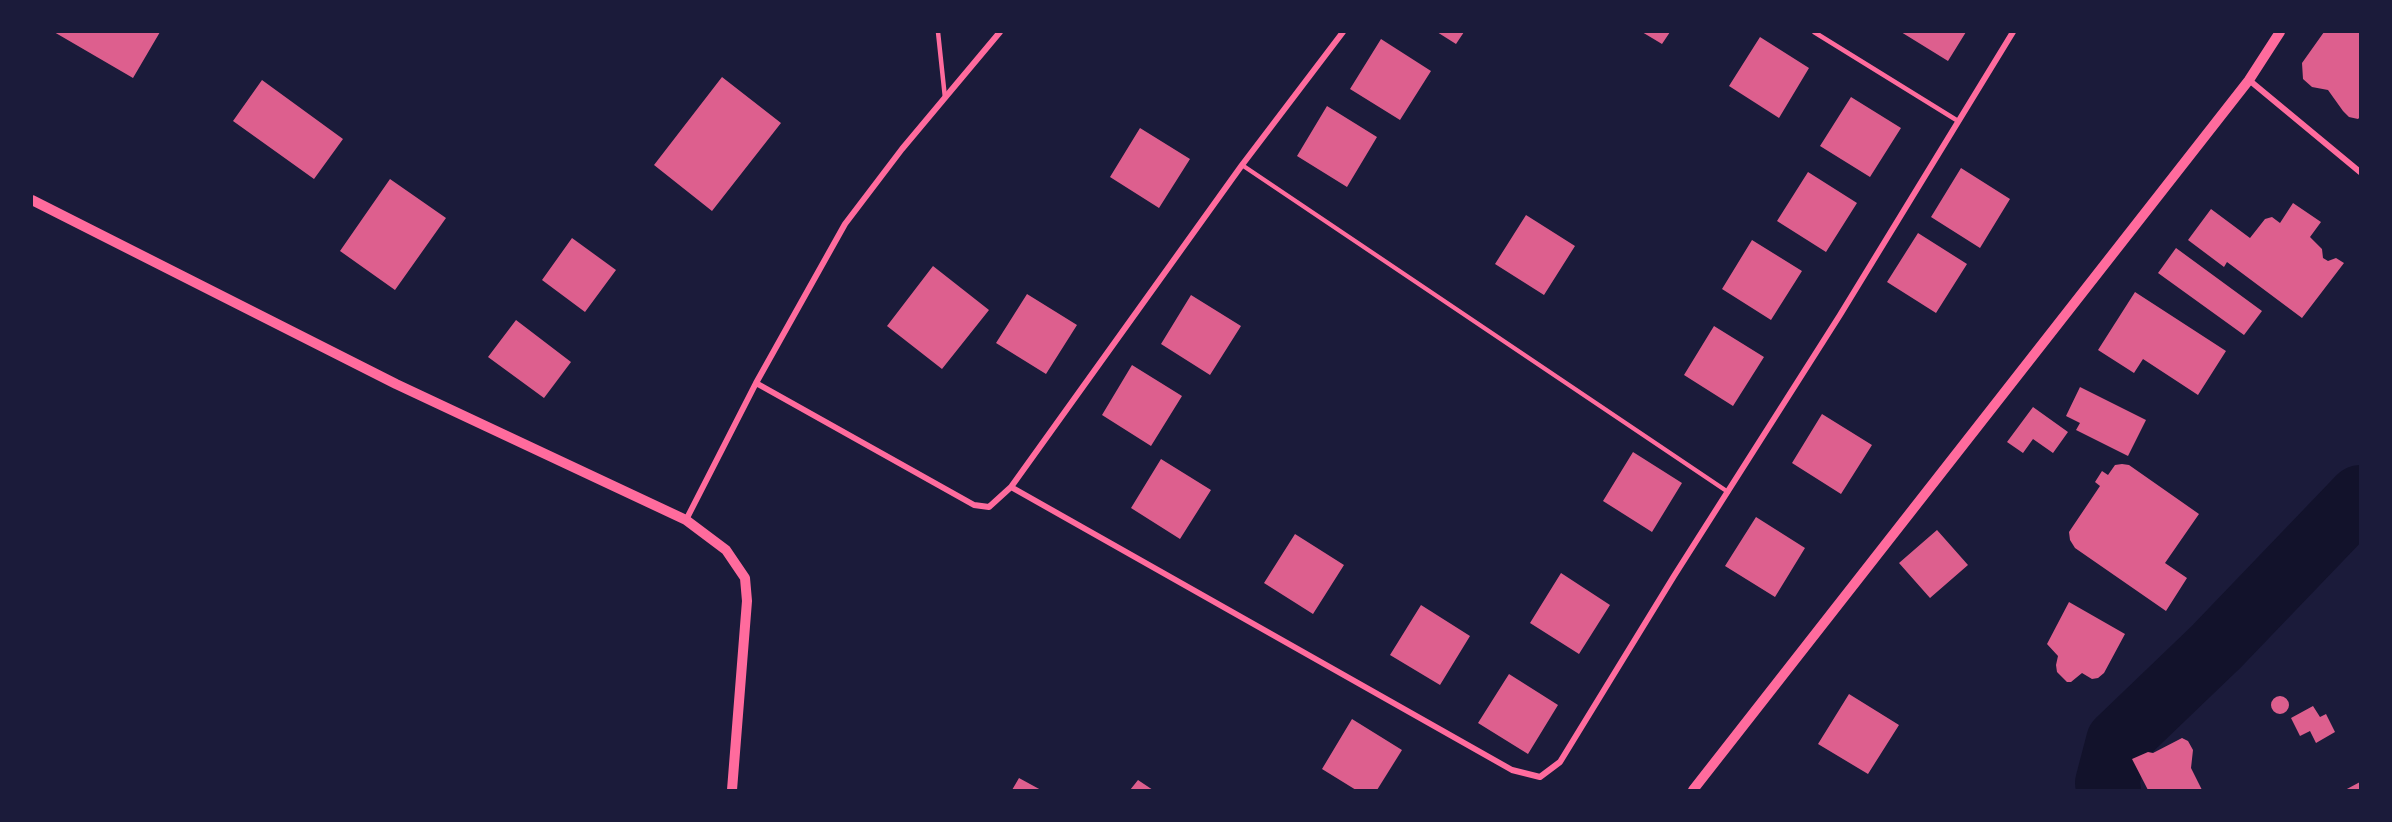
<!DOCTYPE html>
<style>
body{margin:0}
#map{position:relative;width:2392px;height:822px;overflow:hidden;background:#1b1b3a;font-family:Commissioner,sans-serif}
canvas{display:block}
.frame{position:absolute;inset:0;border:33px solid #1b1b3a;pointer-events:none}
</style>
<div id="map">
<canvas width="2392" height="822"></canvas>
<div class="frame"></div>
</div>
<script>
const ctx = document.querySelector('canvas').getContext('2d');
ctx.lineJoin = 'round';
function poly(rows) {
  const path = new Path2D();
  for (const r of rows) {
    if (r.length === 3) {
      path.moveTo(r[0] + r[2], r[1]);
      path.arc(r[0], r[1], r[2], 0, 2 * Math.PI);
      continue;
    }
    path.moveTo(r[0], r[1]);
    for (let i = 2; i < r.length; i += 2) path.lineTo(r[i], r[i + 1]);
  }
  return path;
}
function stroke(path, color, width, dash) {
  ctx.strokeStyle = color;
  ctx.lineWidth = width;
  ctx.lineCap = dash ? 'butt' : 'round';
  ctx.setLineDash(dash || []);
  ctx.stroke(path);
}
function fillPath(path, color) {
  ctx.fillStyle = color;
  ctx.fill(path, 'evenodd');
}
stroke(poly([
 [2109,790,2107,783,2118,741,2216,647,2360,497]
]), '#12122b', 64);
fillPath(poly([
 [54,32,160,32,133,78],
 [1437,32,1464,32,1456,44],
 [1642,32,1670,32,1662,44],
 [1901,32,1966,32,1948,61],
 [2324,32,2360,32,2360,117,2358,119,2349,117,2343,111,2328,90,2312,87,2303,79,2302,63],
 [1760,37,1809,68,1779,118,1729,86],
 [1381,39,1431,71,1400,120,1350,89],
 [722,77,781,123,712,211,654,165],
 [262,80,343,139,314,179,233,121],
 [1851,97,1901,128,1870,177,1820,146],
 [1327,106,1377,137,1347,187,1297,156],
 [1140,128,1190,159,1159,208,1110,177],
 [1961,168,2010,199,1980,248,1931,217],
 [1808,172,1857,203,1826,252,1777,221],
 [390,179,446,218,395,290,340,251],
 [2293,203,2321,222,2310,237,2322,249,2323,258,2328,261,2336,258,2344,263,2302,318,2227,262,2224,267,2188,240,2211,209,2250,238,2265,219,2272,217,2280,223],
 [1526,215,1575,246,1544,295,1495,264],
 [1918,233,1967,264,1936,313,1887,282],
 [572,238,616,270,585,312,542,280],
 [1752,240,1802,271,1771,320,1722,289],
 [2176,248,2262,311,2244,335,2158,273],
 [933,266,989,310,942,369,887,326],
 [2135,292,2226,351,2198,395,2143,359,2134,373,2098,350],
 [1027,294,1077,325,1046,374,996,343],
 [1191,295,1241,326,1210,375,1161,344],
 [516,320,571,362,544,398,488,357],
 [1714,326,1764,357,1733,406,1684,375],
 [1132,365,1182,396,1151,446,1102,415],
 [2080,387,2146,420,2128,456,2076,430,2080,423,2066,416],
 [2033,407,2068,432,2053,453,2033,439,2023,453,2007,442],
 [1822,414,1872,445,1841,494,1792,463],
 [1633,452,1682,483,1652,532,1603,501],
 [1161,459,1211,490,1180,539,1131,508],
 [2122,464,2129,465,2199,514,2165,563,2187,578,2166,611,2075,548,2070,540,2069,532,2100,486,2095,482,2102,471,2108,475,2115,465],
 [1756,517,1805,548,1775,597,1725,566],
 [1937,530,1968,565,1930,598,1899,563],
 [1295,534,1344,565,1313,614,1264,583],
 [1561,573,1610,605,1579,654,1530,623],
 [2069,602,2125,634,2104,673,2098,678,2092,679,2082,673,2071,682,2067,682,2057,672,2056,665,2058,656,2047,644],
 [1421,605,1470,636,1440,685,1390,655],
 [1509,674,1558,705,1528,754,1478,723],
 [1849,694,1899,725,1868,774,1818,744],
 [2280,705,9],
 [2313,706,2320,717,2326,714,2335,732,2316,743,2310,731,2300,736,2291,718],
 [1352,719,1402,750,1377,790,1356,790,1322,769],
 [2182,738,2188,741,2193,750,2191,768,2202,790,2148,790,2132,759,2148,752,2153,753],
 [1019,778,1041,790,1012,790],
 [1138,780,1153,790,1130,790],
 [2360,782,2360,790,2345,790]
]), '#dd5f8e');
stroke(poly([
 [938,32,945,98],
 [1814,32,1958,121],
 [1242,165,1728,492]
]), '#ff6b9d', 4.5);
stroke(poly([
 [2249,80,2360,172],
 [756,383,845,224,902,149,1000,32],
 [1011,487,1512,770,1540,777,1560,762,1674,576,1840,315,2013,32],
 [686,520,756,383,974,505,989,507,1011,487,1242,165,1343,32]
]), '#ff6b9d', 6);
stroke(poly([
 [32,200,396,384,686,520,726,550,745,578,747,601,732,790],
 [1693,790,2249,80,2280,32]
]), '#ff6b9d', 10);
</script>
